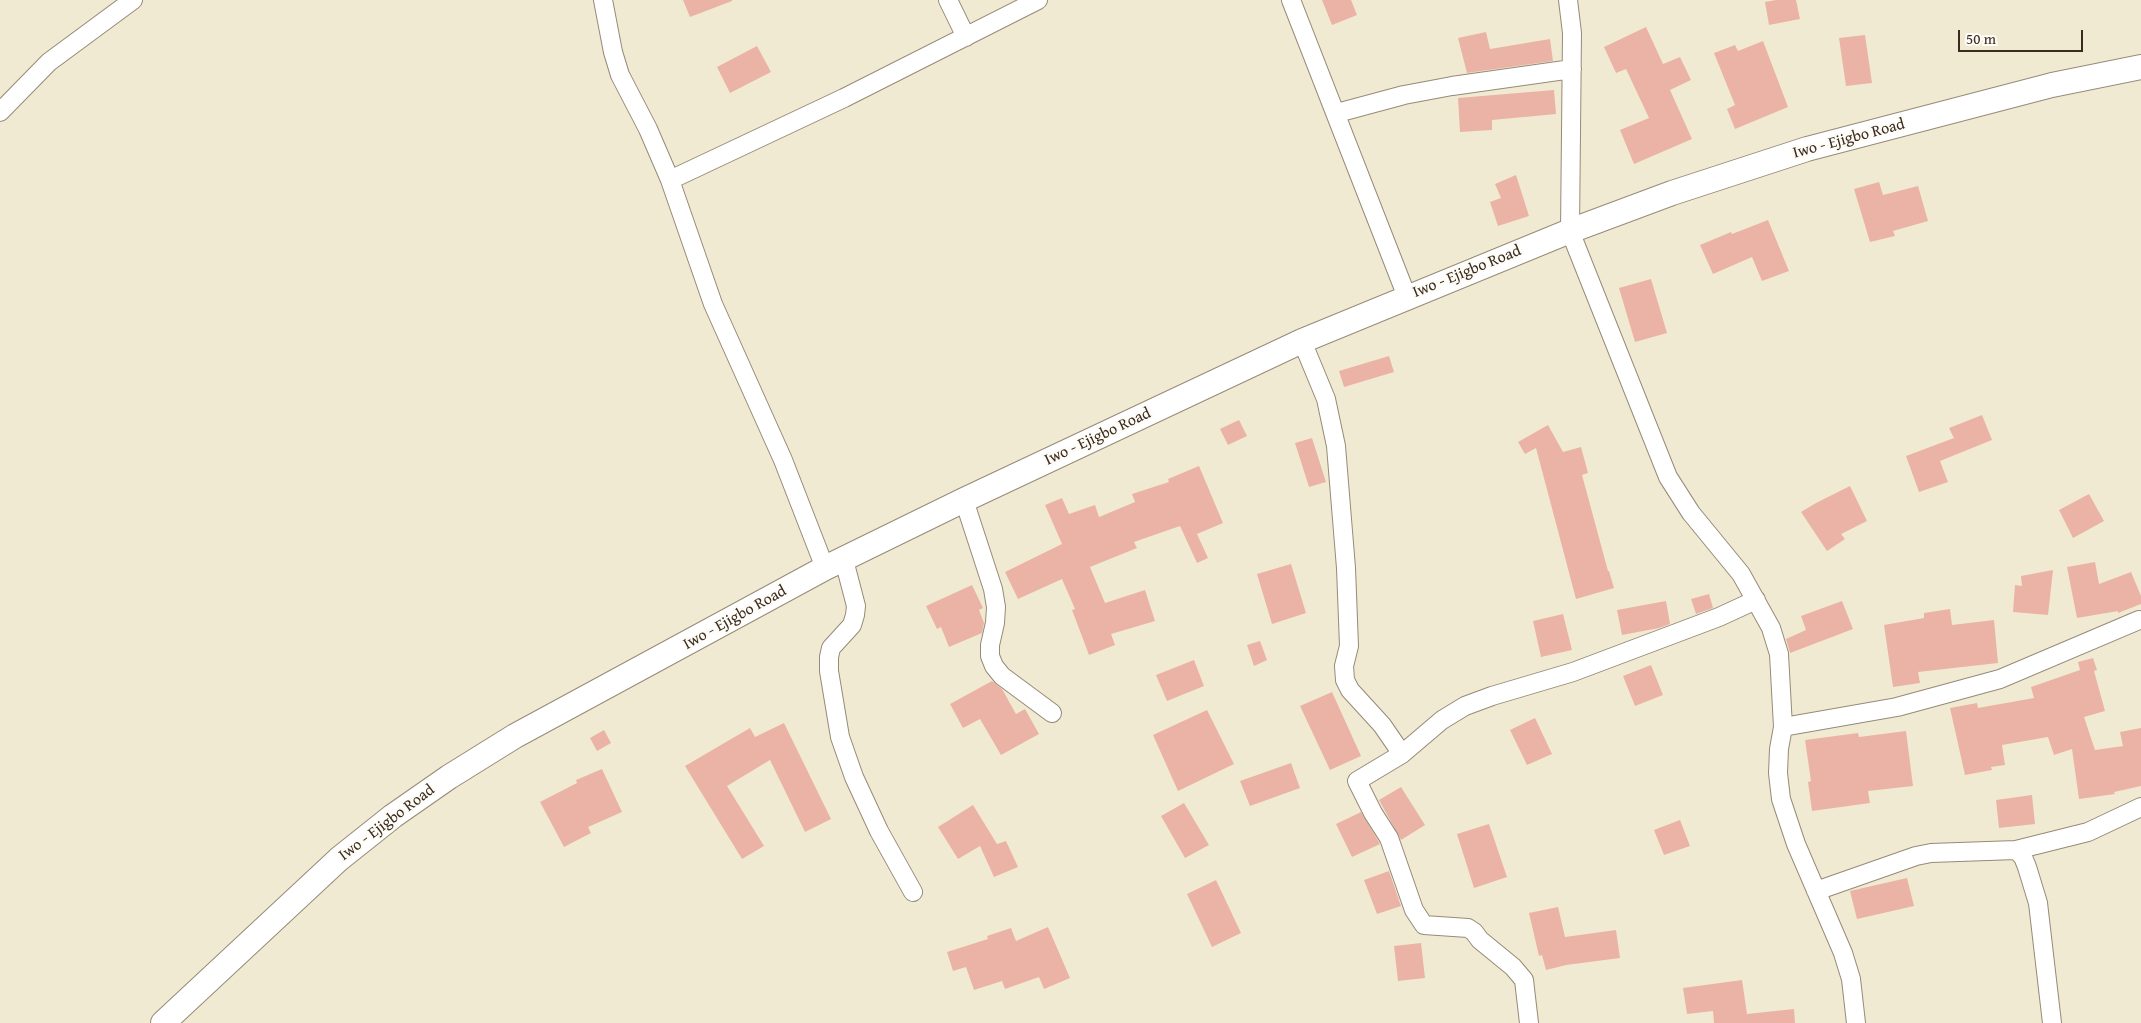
<!DOCTYPE html>
<style>
body{margin:0}
#map{position:relative;width:2141px;height:1023px;overflow:hidden;background:#f1ead2;font-family:"Gentium Book Plus",serif}
canvas{display:block}
.scale{position:absolute;left:1958px;top:30px;width:125px;height:22px;box-sizing:border-box;border:2px solid #3b2a1e;border-top:0;padding-left:6px;font-size:15px;line-height:18px;white-space:nowrap;color:#3b2a1e;-webkit-text-stroke:4px #fdfcf7;paint-order:stroke}
</style>
<div id="map">
<canvas width="2141" height="1023"></canvas>
<div class="scale">50 m</div>
</div>
<script>
const ctx = document.querySelector('canvas').getContext('2d');
ctx.lineJoin = 'round';
function fillPath(path, color) {
  ctx.fillStyle = color;
  ctx.fill(path, 'evenodd');
}
function poly(rows) {
  const path = new Path2D();
  for (const r of rows) {
    path.moveTo(r[0], r[1]);
    for (let i = 2; i < r.length; i += 2) path.lineTo(r[i], r[i + 1]);
  }
  return path;
}
function stroke(path, color, width, dash) {
  ctx.strokeStyle = color;
  ctx.lineWidth = width;
  ctx.lineCap = dash ? 'butt' : 'round';
  ctx.setLineDash(dash || []);
  ctx.stroke(path);
}
function write(font, color, halo, rows, align = 'center') {
  ctx.font = font + ' "Gentium Book Plus",serif';
  ctx.lineWidth = 5;
  ctx.setLineDash([]);
  ctx.textBaseline = 'middle';
  ctx.strokeStyle = halo;
  ctx.fillStyle = color;
  for (const [text, x, y, turn = 0] of rows) {
    ctx.save();
    ctx.translate(x, y);
    ctx.rotate((+turn || 0) * Math.PI / 180);
    ctx.textAlign = isNaN(turn) ? turn : align;
    if (halo) ctx.strokeText(text, 0, 0);
    ctx.fillText(text, 0, 0);
    ctx.restore();
  }
}
fillPath(poly([
 [683,0,732,0,732,1,690,17],
 [1322,0,1351,0,1357,15,1332,25],
 [1776,0,1796,0,1800,19,1769,25,1765,2],
 [1646,27,1663,64,1680,57,1691,80,1670,90,1692,139,1634,164,1620,130,1649,118,1626,69,1616,73,1604,47],
 [1486,32,1490,49,1550,39,1553,61,1467,73,1458,38],
 [1865,35,1872,83,1846,86,1839,38],
 [1763,41,1788,107,1735,129,1727,109,1735,105,1714,53,1735,45,1738,51],
 [757,46,771,72,730,93,717,67],
 [1554,90,1556,114,1492,120,1492,130,1460,132,1458,98],
 [1516,175,1529,216,1498,226,1490,202,1501,198,1495,184],
 [1879,182,1883,195,1918,186,1928,221,1893,231,1895,236,1870,242,1854,189],
 [1768,220,1789,271,1762,281,1752,257,1713,274,1700,245,1731,232,1732,234],
 [1651,279,1667,333,1635,342,1619,288],
 [1389,356,1394,372,1344,387,1339,371],
 [1982,415,1992,440,1940,461,1948,482,1919,492,1906,456,1954,438,1949,428],
 [1239,420,1247,436,1228,445,1220,429],
 [1548,425,1563,452,1581,447,1588,473,1582,475,1608,571,1609,571,1614,588,1576,599,1536,448,1525,454,1518,442],
 [1312,438,1326,482,1309,487,1295,443],
 [1199,466,1223,523,1197,534,1208,558,1197,563,1180,526,1134,542,1137,548,1090,567,1105,603,1145,590,1155,621,1111,634,1115,645,1089,655,1072,610,1075,609,1062,579,1018,599,1005,572,1062,544,1045,505,1062,498,1069,514,1095,505,1099,517,1135,502,1132,494,1169,482,1168,479],
 [1850,486,1867,521,1841,534,1845,539,1827,551,1801,512,1816,503],
 [2089,494,2104,521,2073,538,2059,510],
 [2095,562,2099,584,2131,572,2141,596,2141,604,2118,613,2118,611,2077,618,2067,567],
 [1291,564,1306,613,1272,624,1257,574],
 [2053,570,2048,615,2013,612,2015,585,2022,586,2021,576],
 [972,585,983,608,979,610,984,623,982,633,949,647,941,627,937,629,926,606],
 [1709,594,1713,608,1696,614,1691,599],
 [1666,601,1670,624,1659,628,1622,635,1617,610],
 [1842,601,1853,629,1790,653,1786,639,1806,630,1801,616],
 [1950,609,1952,625,1994,620,1998,663,1918,672,1920,683,1893,687,1884,625,1924,618,1924,613],
 [1563,614,1572,650,1541,657,1533,621],
 [1260,641,1267,660,1254,666,1247,645],
 [2093,658,2097,670,2094,671,2105,711,2084,717,2095,750,2123,746,2120,732,2141,728,2141,786,2114,792,2115,794,2079,799,2072,749,2054,755,2048,737,2002,745,2005,765,1991,767,1992,770,1965,775,1950,708,1977,703,1978,708,2034,698,2031,687,2080,670,2078,662],
 [1194,660,1204,686,1167,701,1156,675],
 [1651,665,1663,695,1635,706,1623,676],
 [992,681,1002,689,1016,714,1025,709,1039,734,1001,755,980,719,963,728,950,704],
 [1332,692,1361,756,1330,770,1300,706],
 [1207,710,1234,764,1178,791,1153,735],
 [1535,718,1552,754,1527,765,1510,730],
 [784,723,831,819,805,832,770,760,727,786,764,846,742,859,685,766,750,728,755,737],
 [604,730,611,743,597,751,590,738],
 [1906,731,1913,786,1868,791,1870,803,1812,811,1808,782,1811,781,1805,740,1858,733,1859,737],
 [1291,763,1300,788,1250,806,1240,781],
 [602,769,622,812,588,827,591,833,564,847,540,802,577,783,576,780],
 [1401,787,1425,825,1401,840,1379,800],
 [2032,795,2035,824,1999,828,1996,800],
 [1184,803,1209,845,1185,858,1161,816],
 [973,805,997,844,1006,841,1018,867,994,877,980,846,958,859,938,827],
 [1361,812,1380,844,1352,857,1336,824],
 [1680,820,1690,846,1664,855,1654,830],
 [1489,824,1507,877,1474,888,1457,834],
 [1389,871,1401,906,1377,914,1364,880],
 [1907,878,1914,906,1857,919,1850,891],
 [1216,880,1241,933,1212,947,1187,894],
 [1558,907,1565,937,1616,930,1620,958,1566,965,1546,970,1542,955,1539,956,1529,913],
 [1048,927,1070,978,1044,989,1039,977,1005,989,1002,981,974,990,966,967,953,971,947,952,988,939,987,936,1011,928,1016,941],
 [1421,943,1425,978,1398,981,1394,946],
 [1742,980,1747,1014,1794,1009,1795,1023,1714,1023,1713,1011,1687,1014,1683,988]
]), '#ebb3a5');
const street = poly([
 [603,0,613,52,620,75,648,129,670,180,713,304,783,460,825,568],
 [948,0,966,37],
 [1291,0,1407,297],
 [1568,0,1572,33,1570,231,1668,477,1691,513,1741,574,1771,628,1779,654,1783,727,1779,749,1778,773,1781,799,1796,844,1843,953,1851,979,1856,1023],
 [0,112,49,62,133,0],
 [1337,113,1404,95,1452,86,1572,69],
 [670,180,844,98,1038,0],
 [1302,341,1326,399,1336,446,1346,568,1349,646,1344,666,1345,680,1350,690,1382,725,1402,754],
 [964,500,993,589,996,607,995,623,990,645,990,656,994,666,1002,676,1052,713],
 [844,560,856,606,855,615,852,625,831,648,829,657,829,671,840,737,854,777,879,831,913,892],
 [1783,727,1897,707,2000,679,2139,620],
 [2016,850,2023,857,2027,867,2038,903,2052,1023],
 [1816,891,1916,856,1931,853,2016,850,2088,832,2141,807],
 [1529,1023,1524,980,1513,967,1480,940,1474,932,1468,928,1424,925,1414,910,1389,838,1373,813,1357,781,1402,754,1442,720,1465,706,1492,696,1573,672,1719,617,1756,600]
]);
const secondary = poly([
 [163,1023,339,859,393,816,449,777,515,736,825,568,964,500,1302,341,1570,231,1672,193,1807,149,2052,85,2141,67]
]);
stroke(street, '#968a78', 20);
stroke(secondary, '#968a78', 26);
stroke(street, '#fff', 18);
stroke(secondary, '#fff', 24);
write('16px', '#3b2a1e', '#fdfcf7', [
 ["Iwo - Ejigbo Road",1849,139,-15],
 ["Iwo - Ejigbo Road",1467,272,-22],
 ["Iwo - Ejigbo Road",1098,437,-25],
 ["Iwo - Ejigbo Road",735,618,-29],
 ["Iwo - Ejigbo Road",387,823,-37]
]);
</script>
